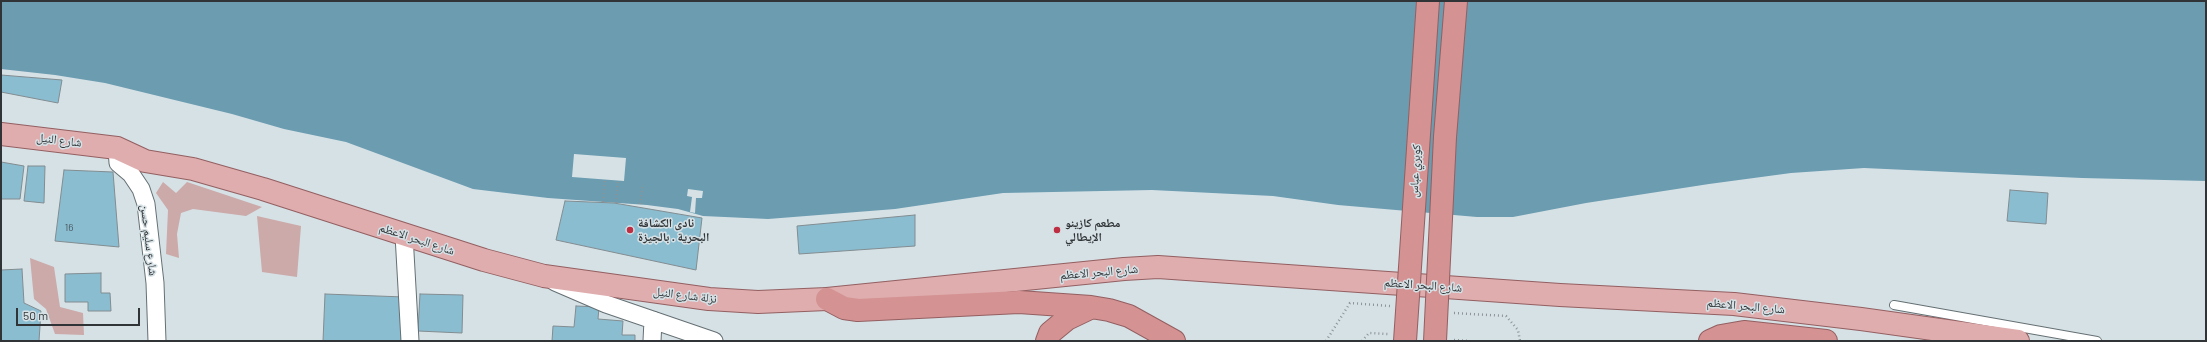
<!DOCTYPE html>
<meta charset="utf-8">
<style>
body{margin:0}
#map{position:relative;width:2207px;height:342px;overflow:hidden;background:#d6e1e6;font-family:Barlow,sans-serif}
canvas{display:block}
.frame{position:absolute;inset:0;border:2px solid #303436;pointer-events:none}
.scale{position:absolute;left:16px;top:308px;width:124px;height:18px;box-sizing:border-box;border:2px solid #303436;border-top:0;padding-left:5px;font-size:12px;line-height:14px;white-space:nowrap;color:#303436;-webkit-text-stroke:3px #d6e1e6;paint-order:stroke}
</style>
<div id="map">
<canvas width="2207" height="342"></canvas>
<div class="frame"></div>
<div class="scale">50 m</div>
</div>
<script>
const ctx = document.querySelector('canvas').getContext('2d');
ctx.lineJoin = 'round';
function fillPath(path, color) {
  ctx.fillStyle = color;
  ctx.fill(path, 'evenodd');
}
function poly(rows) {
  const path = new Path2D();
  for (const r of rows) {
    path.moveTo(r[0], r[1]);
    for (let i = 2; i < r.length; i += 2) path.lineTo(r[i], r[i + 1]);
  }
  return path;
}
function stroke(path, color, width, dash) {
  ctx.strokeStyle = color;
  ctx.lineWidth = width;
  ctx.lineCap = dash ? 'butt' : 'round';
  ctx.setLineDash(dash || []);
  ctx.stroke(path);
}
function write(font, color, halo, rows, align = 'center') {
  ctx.font = font + ' Barlow,"Noto Naskh Arabic",sans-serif';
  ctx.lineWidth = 3;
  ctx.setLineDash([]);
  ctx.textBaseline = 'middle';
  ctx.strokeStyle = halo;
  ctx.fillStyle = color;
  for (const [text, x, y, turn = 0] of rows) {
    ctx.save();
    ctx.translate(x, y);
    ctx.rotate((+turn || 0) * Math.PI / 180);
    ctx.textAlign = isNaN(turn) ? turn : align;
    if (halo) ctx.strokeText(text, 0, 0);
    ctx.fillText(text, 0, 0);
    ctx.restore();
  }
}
fillPath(poly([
 [163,182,176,193,187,182,262,207,246,216,193,209,181,213,177,234,179,258,166,254,168,210,156,193],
 [257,216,301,226,297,277,262,272],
 [30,258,54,267,60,307,83,313,84,335,55,334,46,309,34,299]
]), '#cbaaa9');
fillPath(poly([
 [1,1,2206,1,2206,181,2082,178,1864,168,1791,173,1709,184,1586,203,1513,217,1477,217,1338,205,1273,196,1152,190,1003,193,895,209,768,219,703,216,678,209,647,205,548,198,473,189,346,142,284,129,232,114,105,83,55,75,1,69]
]), '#6b9cb0');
fillPath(poly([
 [574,154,626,158,624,181,572,177],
 [688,189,703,191,702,198,696,198,695,213,690,212,692,197,687,196]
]), '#d6e1e6');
const building = poly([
 [1,75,62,80,58,103,1,92,1,75],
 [1,162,24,166,20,199,1,199,1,162],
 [28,166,45,166,44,203,24,201,28,166],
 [64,170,113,172,119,247,55,241,64,170],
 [2010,190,2048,193,2046,224,2007,221,2010,190],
 [565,201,614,203,702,218,696,270,556,240,565,201],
 [915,215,915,246,799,254,797,226,915,215],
 [22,269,24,303,41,311,39,341,1,341,1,270,22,269],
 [101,273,101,293,110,293,111,311,88,311,88,302,65,302,65,274,101,273],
 [325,294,404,297,402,341,323,341,325,294],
 [420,294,463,295,462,333,418,331,420,294],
 [576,306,599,307,598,319,623,321,622,335,635,335,635,341,552,341,553,326,574,327,576,306]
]);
fillPath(building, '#8bbdd1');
stroke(building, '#818c90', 1);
const service = poly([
 [1894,305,2097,341]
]);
const minor = poly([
 [117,148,118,163,131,174,141,189,146,204,155,283,157,341],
 [404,235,410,341],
 [555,282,606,304,714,341],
 [652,341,653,320]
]);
const primary = poly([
 [1,134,117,148,145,161,193,169,263,189,484,260,544,276,709,299,758,302,827,299,1124,269,1158,267,1560,295,1734,304,1861,319,2018,341]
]);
const trunk = poly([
 [827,299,844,308,858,310,1019,302,1091,307,1109,310,1129,316,1174,341],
 [1047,341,1050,333,1067,319,1090,308],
 [1710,341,1721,336,1744,332,1826,341]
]);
stroke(service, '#657074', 10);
stroke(minor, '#657074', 19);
stroke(primary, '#935f61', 24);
stroke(trunk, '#935f61', 24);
stroke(poly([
 [603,202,605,180],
 [616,203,618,180],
 [640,204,643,184],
 [1454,313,1506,316,1518,330,1520,341],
 [1454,340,1469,341],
 [1326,341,1350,303,1390,306],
 [1362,341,1369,333,1388,334]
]), '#8c9498', 2.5, [1, 3]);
stroke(service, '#fff', 8);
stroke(minor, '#fff', 17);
stroke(primary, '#dfadae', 22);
stroke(trunk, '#d49293', 22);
const trunkBridge = poly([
 [1405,341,1428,1],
 [1435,341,1445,137,1456,1]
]);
stroke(trunkBridge, '#935f61', 24, []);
stroke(trunkBridge, '#d49293', 22);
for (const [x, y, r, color] of [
 [630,230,4,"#be2e42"],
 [1057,230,4,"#be2e42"]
]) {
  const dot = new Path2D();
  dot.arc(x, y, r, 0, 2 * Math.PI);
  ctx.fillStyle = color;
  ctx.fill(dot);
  stroke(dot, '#d6e1e6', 1.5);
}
write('10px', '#47565d', null, [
 ["16",69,228]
]);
write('12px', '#303436', '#d6e1e6', [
 ["شارع النيل",59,140,7],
 ["كوبري عباس",1415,171,-87],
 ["شارع البحر الاعظم",417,239,18],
 ["شارع سليم حسن",149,240,83],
 ["شارع البحر الاعظم",1099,272,-5],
 ["شارع البحر الاعظم",1423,285,4],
 ["نزلة شارع النيل",685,295,7],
 ["شارع البحر الاعظم",1746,306,5]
]);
write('bold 12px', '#303436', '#d6e1e6', [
 ["نادى الكشافة",638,223],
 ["البحرية . بالجيزة",638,237],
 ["مطعم كازينو",1065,223],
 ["الإيطالي",1065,237]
], 'left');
</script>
